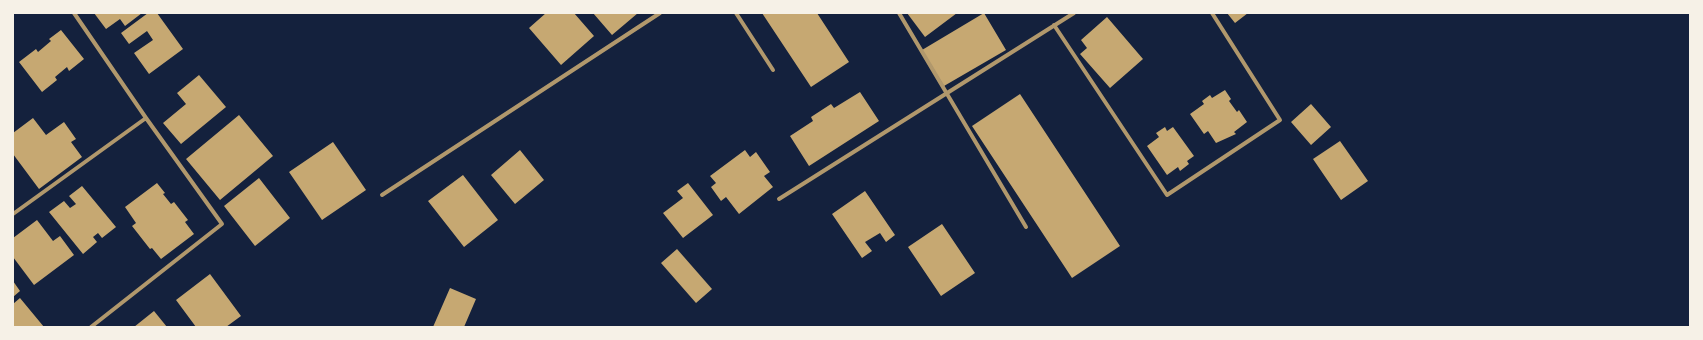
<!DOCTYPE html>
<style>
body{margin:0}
#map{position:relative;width:1703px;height:340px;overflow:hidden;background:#14213d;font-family:Georgia,serif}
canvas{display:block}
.frame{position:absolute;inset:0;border:14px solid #f6f1e7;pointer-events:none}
</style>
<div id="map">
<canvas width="1703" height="340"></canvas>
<div class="frame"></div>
</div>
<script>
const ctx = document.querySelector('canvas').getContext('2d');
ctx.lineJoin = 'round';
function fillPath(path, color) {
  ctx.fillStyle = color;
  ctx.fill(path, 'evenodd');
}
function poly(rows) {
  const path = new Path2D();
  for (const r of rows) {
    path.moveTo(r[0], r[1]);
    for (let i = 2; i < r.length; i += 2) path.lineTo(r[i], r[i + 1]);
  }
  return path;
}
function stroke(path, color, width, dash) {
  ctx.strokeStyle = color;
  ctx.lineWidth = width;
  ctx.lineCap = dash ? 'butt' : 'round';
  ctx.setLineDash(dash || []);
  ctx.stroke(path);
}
fillPath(poly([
 [94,13,142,13,125,26,120,19,106,29],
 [148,13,157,13,183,49,149,74,134,53,153,40,147,31,129,44,121,33],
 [546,13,574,13,594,36,561,65,529,28],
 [593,13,638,13,612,35],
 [762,13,817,13,849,62,811,87],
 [907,13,957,13,925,37],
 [984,13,1006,50,944,86,922,50],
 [1227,13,1248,13,1235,23],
 [1107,17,1143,59,1110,88,1080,54,1087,48,1081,40],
 [61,30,84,59,69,71,67,67,55,77,57,80,42,92,19,62,36,49,38,52,51,41,49,39],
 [199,75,226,107,181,144,163,123,186,104,177,93],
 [1225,90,1231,99,1229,101,1237,112,1239,110,1247,122,1234,132,1236,134,1216,143,1208,131,1204,134,1190,114,1204,104,1202,101,1210,95,1212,98],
 [860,92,879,121,809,166,790,136,813,121,811,117,831,104,834,108],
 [1020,94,1120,246,1072,278,972,126],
 [1311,104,1331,127,1311,145,1291,122],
 [239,115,273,156,220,200,186,159],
 [33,118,46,135,64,122,76,139,71,142,82,157,39,189,13,154,13,133],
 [1165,127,1167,131,1173,127,1194,156,1187,161,1189,164,1180,171,1178,167,1167,175,1147,146,1159,137,1156,133],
 [1340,141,1368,181,1341,200,1313,159],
 [333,142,366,190,322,220,289,172],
 [520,150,544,180,515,204,491,175],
 [745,150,750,157,756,152,770,172,764,176,773,187,739,214,726,197,721,201,711,187,716,183,710,176],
 [463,175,498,220,464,247,428,201],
 [259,178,290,218,255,246,224,206],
 [157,183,165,193,163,194,171,204,174,202,188,220,185,222,194,234,161,259,152,248,150,249,132,226,136,223,125,207],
 [688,183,713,215,683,238,663,213,683,198,677,191],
 [82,186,116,227,102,238,98,233,93,237,97,242,83,254,49,212,64,201,70,208,76,204,69,196],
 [865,191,895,235,886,242,880,233,865,242,872,251,862,258,832,214],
 [37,220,53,241,60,236,74,255,34,285,13,257,13,238],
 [942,224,975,273,941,296,908,247],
 [677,249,712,289,696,303,661,263],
 [210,274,241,316,226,327,196,327,176,300],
 [13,281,20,291,13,297],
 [450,288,476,299,464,327,433,327],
 [20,298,44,327,13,327,13,304],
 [154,311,167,327,134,327]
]), '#c6a872');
stroke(poly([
 [74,13,146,118,222,224,91,327],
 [736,13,773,70],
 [899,13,1026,227],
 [1054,25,1167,195,1280,120,1212,13],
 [382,195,660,13],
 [779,199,1074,13],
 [13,214,146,118]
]), '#b1986c', 4);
</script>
